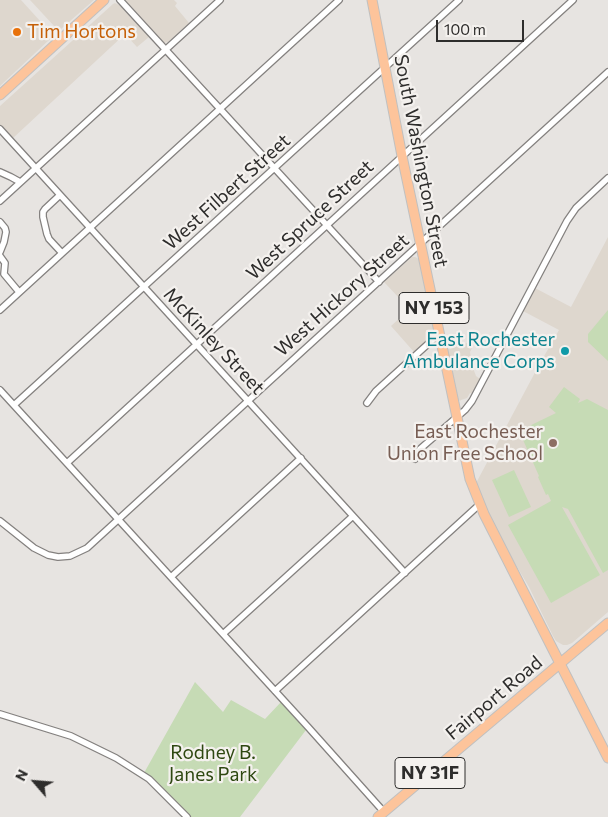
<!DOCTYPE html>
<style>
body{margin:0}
#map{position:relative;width:608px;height:817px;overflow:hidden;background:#e7e4e1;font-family:Commissioner,sans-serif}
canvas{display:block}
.north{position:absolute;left:10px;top:757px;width:50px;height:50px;-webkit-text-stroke:4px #f4f1ee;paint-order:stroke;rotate:297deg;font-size:14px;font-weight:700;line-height:20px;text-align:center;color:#2e2d2c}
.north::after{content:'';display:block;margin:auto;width:18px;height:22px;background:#2e2d2c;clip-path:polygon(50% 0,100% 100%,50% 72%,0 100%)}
.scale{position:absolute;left:436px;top:20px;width:88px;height:22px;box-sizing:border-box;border:2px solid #2e2d2c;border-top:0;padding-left:6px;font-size:15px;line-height:18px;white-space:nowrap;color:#2e2d2c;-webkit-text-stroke:4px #f4f1ee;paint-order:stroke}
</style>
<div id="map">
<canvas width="608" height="817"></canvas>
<div class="north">N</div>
<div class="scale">100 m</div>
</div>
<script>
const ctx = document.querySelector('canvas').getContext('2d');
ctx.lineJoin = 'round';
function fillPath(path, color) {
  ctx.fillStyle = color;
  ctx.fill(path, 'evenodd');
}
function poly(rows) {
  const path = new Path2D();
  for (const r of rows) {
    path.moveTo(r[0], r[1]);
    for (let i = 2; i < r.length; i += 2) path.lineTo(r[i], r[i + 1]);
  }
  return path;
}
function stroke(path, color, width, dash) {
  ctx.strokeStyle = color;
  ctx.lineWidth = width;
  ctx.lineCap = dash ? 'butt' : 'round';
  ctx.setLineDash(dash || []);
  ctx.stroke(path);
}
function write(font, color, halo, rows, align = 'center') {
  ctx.font = font + ' Commissioner,sans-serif';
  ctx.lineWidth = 4.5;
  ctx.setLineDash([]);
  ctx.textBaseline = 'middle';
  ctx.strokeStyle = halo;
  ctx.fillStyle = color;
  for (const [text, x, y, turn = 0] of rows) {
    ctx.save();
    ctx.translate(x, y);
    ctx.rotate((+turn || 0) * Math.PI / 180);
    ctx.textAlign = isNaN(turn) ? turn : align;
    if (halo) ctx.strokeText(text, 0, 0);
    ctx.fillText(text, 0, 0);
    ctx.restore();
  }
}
fillPath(poly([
 [0,0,21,0,41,22,41,24,50,39,49,40,0,86],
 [30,0,94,0,61,29,55,27],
 [125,0,174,0,177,3,175,6,189,23,168,42,164,43],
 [115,3,119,5,149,37,137,47,125,34,12,139,0,125,0,106,113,4],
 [608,237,608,612,572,643,567,645,563,645,556,641,553,636,529,587,501,540,482,501,475,485,539,365,559,330,523,311,535,288,571,307],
 [412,257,415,257,419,259,435,329,433,334,414,352,391,326,402,316,402,307,400,299,384,282],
 [467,343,473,346,470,352,473,368,476,376,480,379,472,393,470,393,467,398,461,400,460,401,457,399,446,350]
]), '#ded7ce');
fillPath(poly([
 [608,310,608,361,588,342,588,334],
 [564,387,580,399,578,403,587,399,608,410,608,570,603,573,568,509,562,507,600,575,551,603,508,525,551,501,548,494,546,495,538,477,539,476,520,433,523,429,556,413,549,407],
 [514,470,531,507,509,517,492,480],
 [195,682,223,712,231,700,265,719,281,702,306,730,240,817,190,817,168,793,144,773]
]), '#c6dbb5');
const minor = poly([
 [120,0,379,282],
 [0,129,405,573],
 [0,172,11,177,20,182],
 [60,195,45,209,43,212,43,217,47,234,49,239,62,253],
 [0,201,220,0],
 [0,222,5,228,6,232,4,242,0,252],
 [0,256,5,263,4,274,19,292],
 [0,310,339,0],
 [0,390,308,727,384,812],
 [367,403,376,391,439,334],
 [14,405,459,0],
 [415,459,420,449,465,410,472,401,567,221,576,208,608,178],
 [67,463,573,0],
 [0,521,34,548,48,555,58,557,70,556,87,548,608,72],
 [171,577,301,458],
 [223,634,353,516],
 [275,691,480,504],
 [0,714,71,736,116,758,149,779,187,817]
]);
const primary = poly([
 [372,0,402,156,470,479,484,514,608,758],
 [0,95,104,0],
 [378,817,608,623]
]);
stroke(minor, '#84817f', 8);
stroke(primary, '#c0c0c0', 11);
stroke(minor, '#fff', 5.5);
stroke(primary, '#fdc49b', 9);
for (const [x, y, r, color] of [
 [17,32,5,"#e8710a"],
 [565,351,5,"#0f9aa8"],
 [553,443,5,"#8d6e63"]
]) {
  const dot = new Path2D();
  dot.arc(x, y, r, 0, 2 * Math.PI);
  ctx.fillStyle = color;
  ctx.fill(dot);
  stroke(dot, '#f4f1ee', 2);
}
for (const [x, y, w] of [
 [434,308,70],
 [430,773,70]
]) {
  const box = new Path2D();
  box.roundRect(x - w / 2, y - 15.5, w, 31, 4);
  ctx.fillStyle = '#f4f1ee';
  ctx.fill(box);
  stroke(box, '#2e2d2c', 1);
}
write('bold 18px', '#2e2d2c', null, [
 ["NY 153",434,308],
 ["NY 31F",430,773]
]);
write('19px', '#c56008', '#f4f1ee', [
 ["Tim Hortons",27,32]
], 'left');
write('19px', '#2e2d2c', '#f4f1ee', [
 ["South Washington Street",421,161,79],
 ["West Filbert Street",227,192,-42],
 ["West Spruce Street",310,220,-43],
 ["West Hickory Street",342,295,-42],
 ["McKinley Street",214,341,47],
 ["Fairport Road",494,698,-40]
]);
write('19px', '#0d838f', '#f4f1ee', [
 ["East Rochester",555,340],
 ["Ambulance Corps",555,362]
], 'right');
write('19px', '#785e54', '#f4f1ee', [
 ["East Rochester",543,432],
 ["Union Free School",543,454]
], 'right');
write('19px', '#2e4811', '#f4f1ee', [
 ["Rodney B.",213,753],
 ["Janes Park",213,775]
]);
</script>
